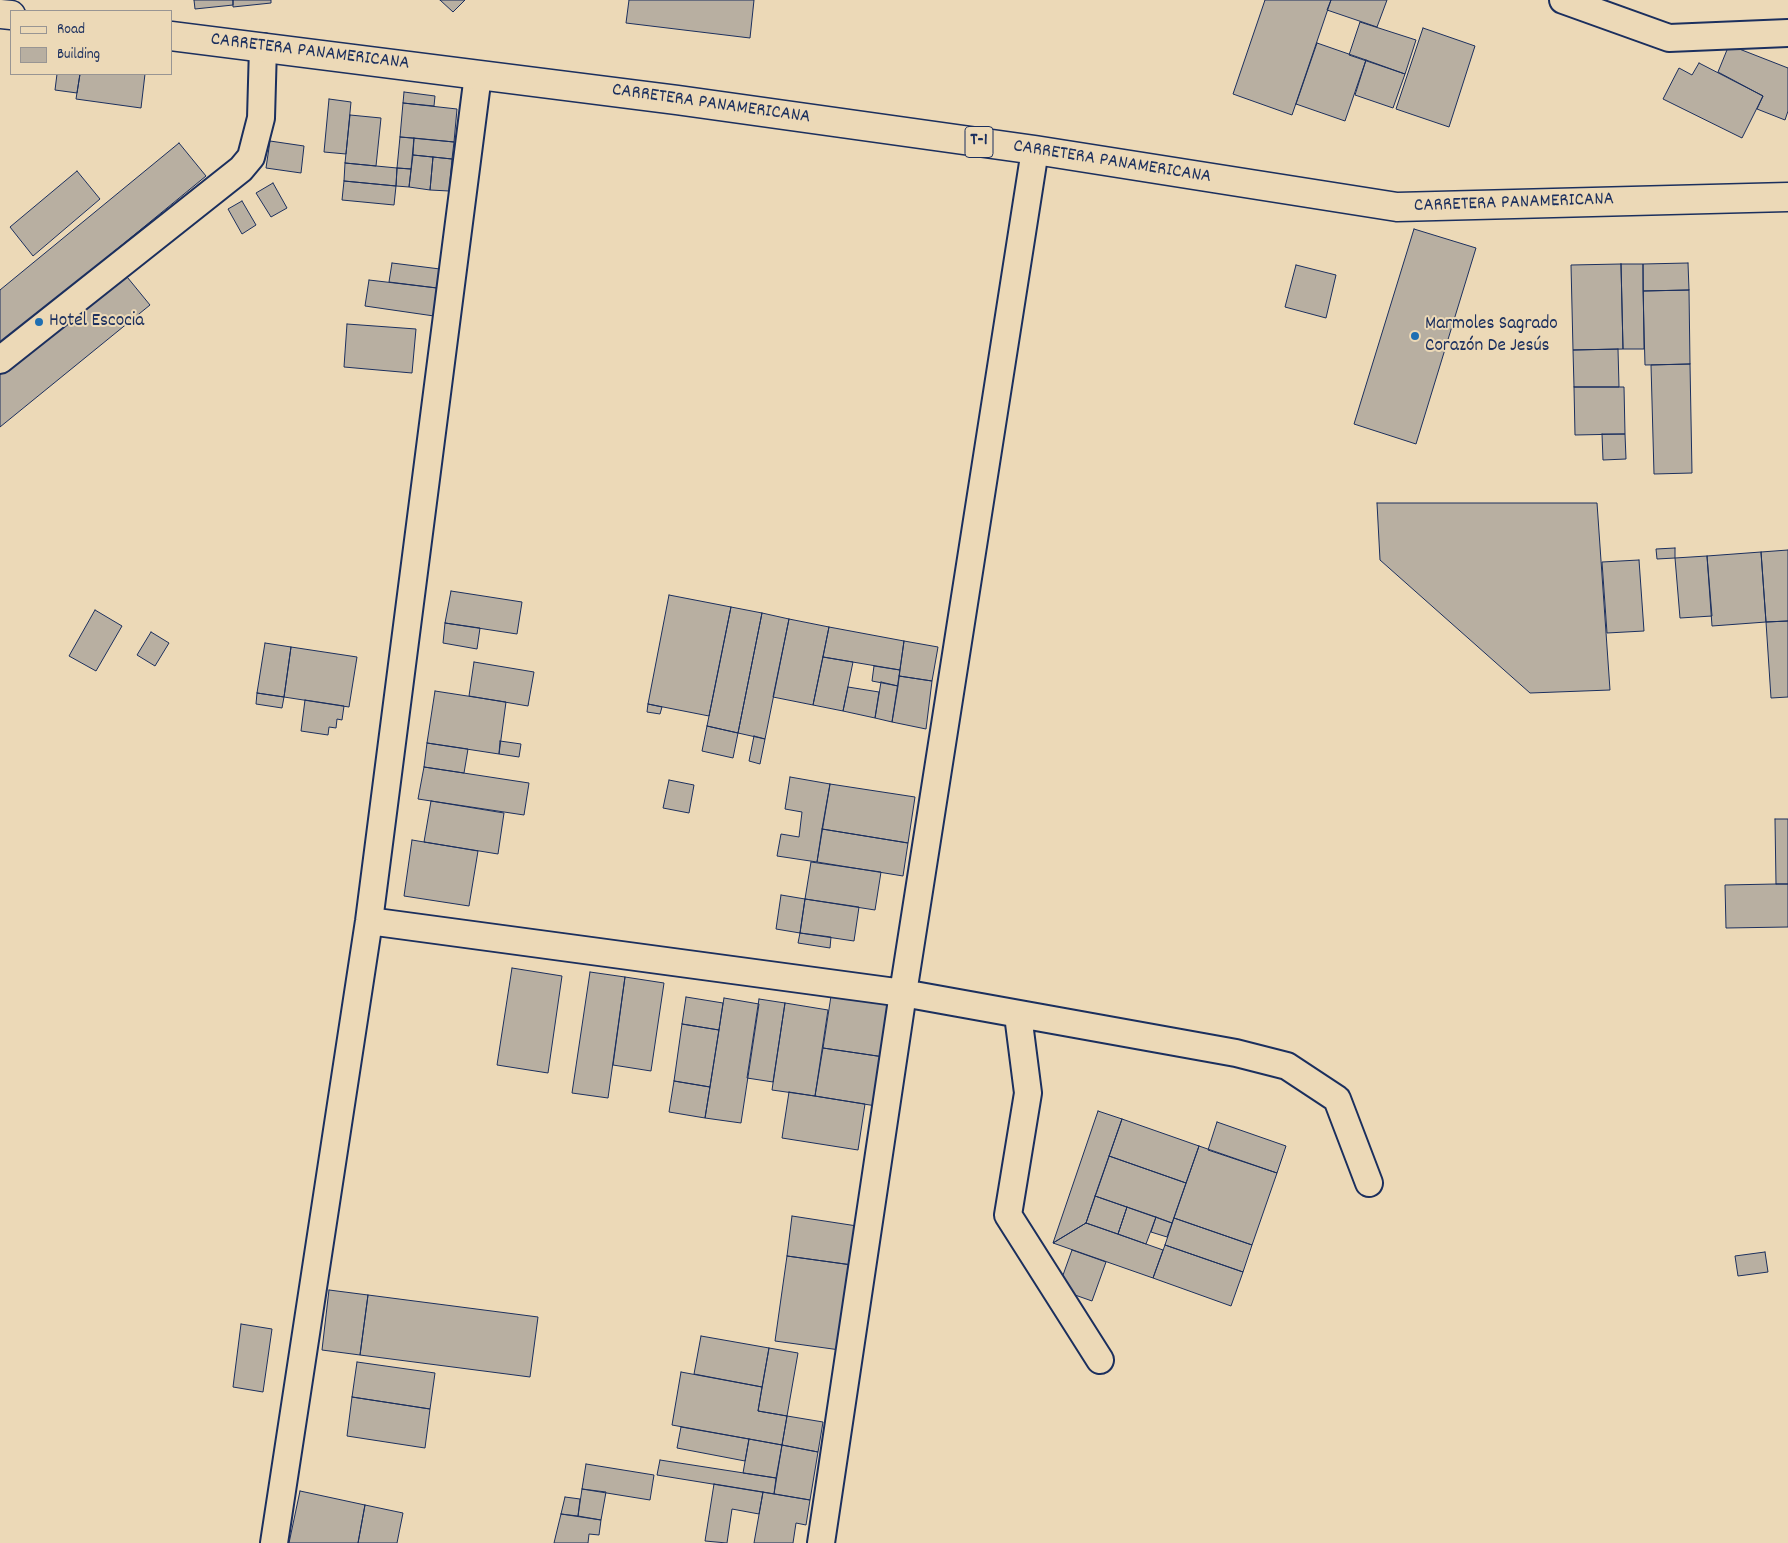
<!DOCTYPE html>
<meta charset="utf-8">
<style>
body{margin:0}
#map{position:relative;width:1788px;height:1543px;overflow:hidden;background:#ecd9b7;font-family:Dekko,sans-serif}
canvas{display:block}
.legend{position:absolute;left:10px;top:10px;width:162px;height:65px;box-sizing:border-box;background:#ecd9b7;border:1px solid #989593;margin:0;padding:6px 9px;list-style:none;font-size:15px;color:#1b2f5e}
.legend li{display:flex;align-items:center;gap:10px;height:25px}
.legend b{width:25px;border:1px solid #989593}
</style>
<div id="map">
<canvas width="1788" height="1543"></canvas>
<ul class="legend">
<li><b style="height:6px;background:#ecd9b7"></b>Road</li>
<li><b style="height:14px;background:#b8afa1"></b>Building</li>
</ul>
</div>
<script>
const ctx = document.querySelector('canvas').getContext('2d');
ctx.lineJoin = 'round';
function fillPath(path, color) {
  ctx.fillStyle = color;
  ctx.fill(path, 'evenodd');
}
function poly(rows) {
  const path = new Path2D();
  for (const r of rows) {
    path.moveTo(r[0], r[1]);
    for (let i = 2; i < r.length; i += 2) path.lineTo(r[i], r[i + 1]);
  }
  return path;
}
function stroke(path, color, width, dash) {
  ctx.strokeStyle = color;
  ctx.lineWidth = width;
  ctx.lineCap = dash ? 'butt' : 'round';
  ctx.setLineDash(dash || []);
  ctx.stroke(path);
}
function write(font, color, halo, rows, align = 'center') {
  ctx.font = font + ' Dekko,sans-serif';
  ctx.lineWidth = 4;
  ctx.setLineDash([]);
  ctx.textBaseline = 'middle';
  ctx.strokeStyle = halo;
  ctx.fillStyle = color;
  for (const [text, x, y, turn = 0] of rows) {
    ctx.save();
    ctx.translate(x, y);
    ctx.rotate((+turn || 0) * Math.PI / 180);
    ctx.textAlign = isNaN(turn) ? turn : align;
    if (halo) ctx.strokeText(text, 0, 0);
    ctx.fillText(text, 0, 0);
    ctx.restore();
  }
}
const building = poly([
 [194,0,233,0,233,5,195,9,194,0],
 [233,0,271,0,271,3,233,7,233,0],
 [440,0,465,0,453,12,440,0],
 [629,0,754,0,750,38,626,23,629,0],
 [1265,0,1331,0,1292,115,1233,94,1265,0],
 [1331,0,1387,0,1377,27,1327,10,1331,0],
 [1360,22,1416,40,1405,74,1349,55,1360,22],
 [1423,28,1475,46,1449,127,1396,109,1423,28],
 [1317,43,1366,60,1345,121,1296,104,1317,43],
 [1729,45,1788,68,1788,111,1785,120,1757,109,1763,96,1718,72,1729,45],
 [1366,60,1405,74,1393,108,1355,95,1366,60],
 [1699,63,1763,96,1742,138,1663,99,1679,68,1692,75,1699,63],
 [57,74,80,74,77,93,55,90,57,74],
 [80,74,145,74,141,108,76,99,80,74],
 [404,92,435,96,434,106,403,103,404,92],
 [329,99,351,102,346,154,324,152,329,99],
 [403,103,457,109,454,142,400,137,403,103],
 [350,115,381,118,376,166,345,163,350,115],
 [400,137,414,138,411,169,397,168,400,137],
 [414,138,454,142,452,159,413,155,414,138],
 [270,141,304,146,301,173,266,168,270,141],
 [179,143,206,176,0,345,0,290,179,143],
 [413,155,433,157,430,190,409,187,413,155],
 [433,157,452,159,449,191,430,190,433,157],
 [345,163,397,168,396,186,344,181,345,163],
 [397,168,411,169,409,187,396,186,397,168],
 [77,171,100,199,33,256,10,227,77,171],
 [344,181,396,186,394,205,342,200,344,181],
 [273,183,287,208,271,217,256,193,273,183],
 [242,201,256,225,242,234,228,209,242,201],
 [1414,229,1476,248,1416,444,1354,424,1414,229],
 [392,263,440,269,437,288,389,282,392,263],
 [1688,263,1689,290,1643,291,1643,264,1688,263],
 [1621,264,1643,264,1644,349,1623,349,1621,264],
 [1621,264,1623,349,1573,350,1571,265,1621,264],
 [1296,265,1336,275,1326,318,1285,307,1296,265],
 [123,272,150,305,0,427,0,373,123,272],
 [369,280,437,288,434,316,365,306,369,280],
 [1689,290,1690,364,1645,365,1643,291,1689,290],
 [347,324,416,329,412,373,344,367,347,324],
 [1618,349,1619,387,1574,387,1573,350,1618,349],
 [1690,364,1692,473,1654,474,1651,365,1690,364],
 [1574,387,1624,387,1625,434,1575,435,1574,387],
 [1602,434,1625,434,1626,459,1603,460,1602,434],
 [1377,503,1597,503,1610,690,1530,693,1380,560,1377,503],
 [1675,548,1675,558,1657,559,1656,549,1675,548],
 [1788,550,1788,621,1766,622,1761,552,1788,550],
 [1761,552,1766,622,1712,626,1707,556,1761,552],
 [1707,556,1712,616,1680,618,1675,558,1707,556],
 [1639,560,1644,631,1607,633,1602,562,1639,560],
 [451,591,522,602,517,634,445,623,451,591],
 [669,595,731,607,709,716,648,704,669,595],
 [731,607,762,613,738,733,707,726,731,607],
 [95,610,122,626,96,671,69,656,95,610],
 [762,613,789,619,765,739,738,733,762,613],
 [789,619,829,627,813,705,773,697,789,619],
 [1788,621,1788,697,1771,698,1766,622,1788,621],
 [445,623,480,628,477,649,443,643,445,623],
 [829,627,904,641,900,670,823,657,829,627],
 [151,632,169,643,155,666,137,655,151,632],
 [904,641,938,647,932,681,899,676,904,641],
 [265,643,291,647,284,697,257,693,265,643],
 [291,647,357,657,349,707,284,697,291,647],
 [823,657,853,662,843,711,813,705,823,657],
 [474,662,534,672,528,706,469,696,474,662],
 [874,666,900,670,898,686,872,681,874,666],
 [899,676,932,681,926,729,892,722,899,676],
 [881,682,898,686,892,722,875,718,881,682],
 [848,687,879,692,875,718,843,711,848,687],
 [435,691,506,702,499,754,427,743,435,691],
 [257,693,284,697,282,708,256,704,257,693],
 [305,700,344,706,342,720,337,719,336,728,329,727,328,735,301,731,305,700],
 [648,704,662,707,660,714,647,712,648,704],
 [707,726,738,733,733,758,702,751,707,726],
 [754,736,765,739,760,764,749,761,754,736],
 [500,741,521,744,519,757,499,754,500,741],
 [427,743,468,749,464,773,424,767,427,743],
 [424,767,529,783,524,815,418,799,424,767],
 [790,777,830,784,817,862,777,856,781,834,799,837,802,812,785,809,790,777],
 [669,780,694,785,689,813,663,808,669,780],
 [830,784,915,797,908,843,822,829,830,784],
 [431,801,504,813,498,854,424,842,431,801],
 [1775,819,1788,819,1788,884,1776,884,1775,819],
 [822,829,908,843,903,876,817,862,822,829],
 [412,840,478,851,469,906,404,896,412,840],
 [811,862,881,872,875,910,805,899,811,862],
 [1776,884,1788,884,1788,927,1726,928,1725,885,1776,884],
 [781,895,805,899,800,933,776,929,781,895],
 [805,899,859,907,854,941,800,933,805,899],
 [800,933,831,937,830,948,798,943,800,933],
 [512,968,562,976,548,1073,497,1065,512,968],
 [590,972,625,977,608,1098,572,1093,590,972],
 [625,977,664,983,651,1071,613,1065,625,977],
 [831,996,891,1005,884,1057,823,1048,831,996],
 [686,997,723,1003,719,1030,682,1024,686,997],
 [724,998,759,1004,741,1123,705,1118,724,998],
 [759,999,785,1003,773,1082,747,1078,759,999],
 [785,1003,828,1010,815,1096,772,1090,785,1003],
 [682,1024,719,1030,710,1087,674,1081,682,1024],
 [823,1048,884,1057,876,1106,815,1096,823,1048],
 [674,1081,710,1087,705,1118,669,1112,674,1081],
 [789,1092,865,1104,858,1150,782,1138,789,1092],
 [1098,1111,1122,1119,1086,1223,1053,1243,1098,1111],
 [1122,1119,1199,1146,1186,1183,1109,1156,1122,1119],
 [1217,1122,1286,1146,1277,1173,1208,1150,1217,1122],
 [1199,1146,1277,1173,1252,1245,1174,1218,1199,1146],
 [1109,1156,1186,1183,1172,1223,1095,1196,1109,1156],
 [1095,1196,1127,1207,1118,1234,1086,1223,1095,1196],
 [1127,1207,1156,1217,1146,1244,1118,1234,1127,1207],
 [792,1216,857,1226,852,1265,787,1256,792,1216],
 [1156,1217,1172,1223,1167,1237,1151,1232,1156,1217],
 [1174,1218,1252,1245,1243,1272,1165,1245,1174,1218],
 [1086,1223,1163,1250,1153,1278,1053,1243,1086,1223],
 [1165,1245,1243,1272,1231,1306,1153,1278,1165,1245],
 [1072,1250,1106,1262,1092,1301,1058,1289,1072,1250],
 [1765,1252,1768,1272,1738,1276,1735,1256,1765,1252],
 [787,1256,852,1265,840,1350,775,1341,787,1256],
 [329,1290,368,1295,360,1355,322,1350,329,1290],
 [368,1295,538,1317,530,1377,360,1355,368,1295],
 [241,1324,272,1329,263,1392,233,1387,241,1324],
 [701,1336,769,1348,762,1387,694,1374,701,1336],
 [769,1348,798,1353,787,1416,758,1411,769,1348],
 [357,1362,435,1373,430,1409,352,1397,357,1362],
 [681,1372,762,1387,758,1411,787,1416,782,1445,672,1425,681,1372],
 [352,1397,430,1409,425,1448,347,1436,352,1397],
 [787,1416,823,1422,818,1452,782,1445,787,1416],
 [681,1427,749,1439,745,1461,677,1448,681,1427],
 [749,1439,782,1445,776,1478,743,1473,749,1439],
 [782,1445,818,1452,810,1500,774,1494,782,1445],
 [660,1460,776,1478,774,1494,657,1475,660,1460],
 [586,1464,654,1475,650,1500,582,1489,586,1464],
 [714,1484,763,1492,759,1514,732,1509,727,1543,705,1541,714,1484],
 [582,1489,606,1492,601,1520,578,1516,582,1489],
 [300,1491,365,1505,358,1543,289,1543,300,1491],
 [763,1492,810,1500,806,1525,796,1523,793,1543,754,1543,763,1492],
 [565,1497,580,1499,578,1516,561,1514,565,1497],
 [365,1505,403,1513,397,1543,358,1543,365,1505],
 [561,1514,601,1520,599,1535,589,1534,588,1543,554,1543,561,1514]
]);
fillPath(building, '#b8afa1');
stroke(building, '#1b2f5e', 1);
const minor = poly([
 [1563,0,1669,38,1788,33],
 [0,360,241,169,251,157,261,118,263,47],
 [369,921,903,993,1236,1053,1287,1066,1337,1099,1369,1183],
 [1018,1015,1028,1093,1008,1215,1100,1360],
 [274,1543,369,921,478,75],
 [821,1543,903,993,1035,150]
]);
const trunk = poly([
 [0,14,11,15],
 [171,36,677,100,1035,150,1397,207,1788,197]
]);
stroke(minor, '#1b2f5e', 30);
stroke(trunk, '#1b2f5e', 31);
stroke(minor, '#ecd9b7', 26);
stroke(trunk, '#ecd9b7', 28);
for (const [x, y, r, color] of [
 [39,322,5,"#1f6fb2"],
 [1415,336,5,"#1f6fb2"]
]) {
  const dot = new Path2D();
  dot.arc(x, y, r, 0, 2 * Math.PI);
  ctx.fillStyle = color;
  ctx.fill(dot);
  stroke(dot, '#ecd9b7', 2);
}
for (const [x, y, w] of [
 [979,142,28]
]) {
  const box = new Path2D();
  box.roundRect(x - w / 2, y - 15.5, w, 31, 4);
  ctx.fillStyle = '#ecd9b7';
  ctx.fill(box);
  stroke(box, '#1b2f5e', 1);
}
write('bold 18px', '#1b2f5e', null, [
 ["T-1",979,142]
]);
write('19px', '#1b2f5e', '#ecd9b7', [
 ["CARRETERA PANAMERICANA",310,53,7],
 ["CARRETERA PANAMERICANA",711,105,8],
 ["CARRETERA PANAMERICANA",1112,163,9],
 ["CARRETERA PANAMERICANA",1514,204,-2]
]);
write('19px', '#1b2f5e', '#ecd9b7', [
 ["Hotel Escocia",49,322],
 ["Marmoles Sagrado",1425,325],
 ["Corazón De Jesús",1425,347]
], 'left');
</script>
